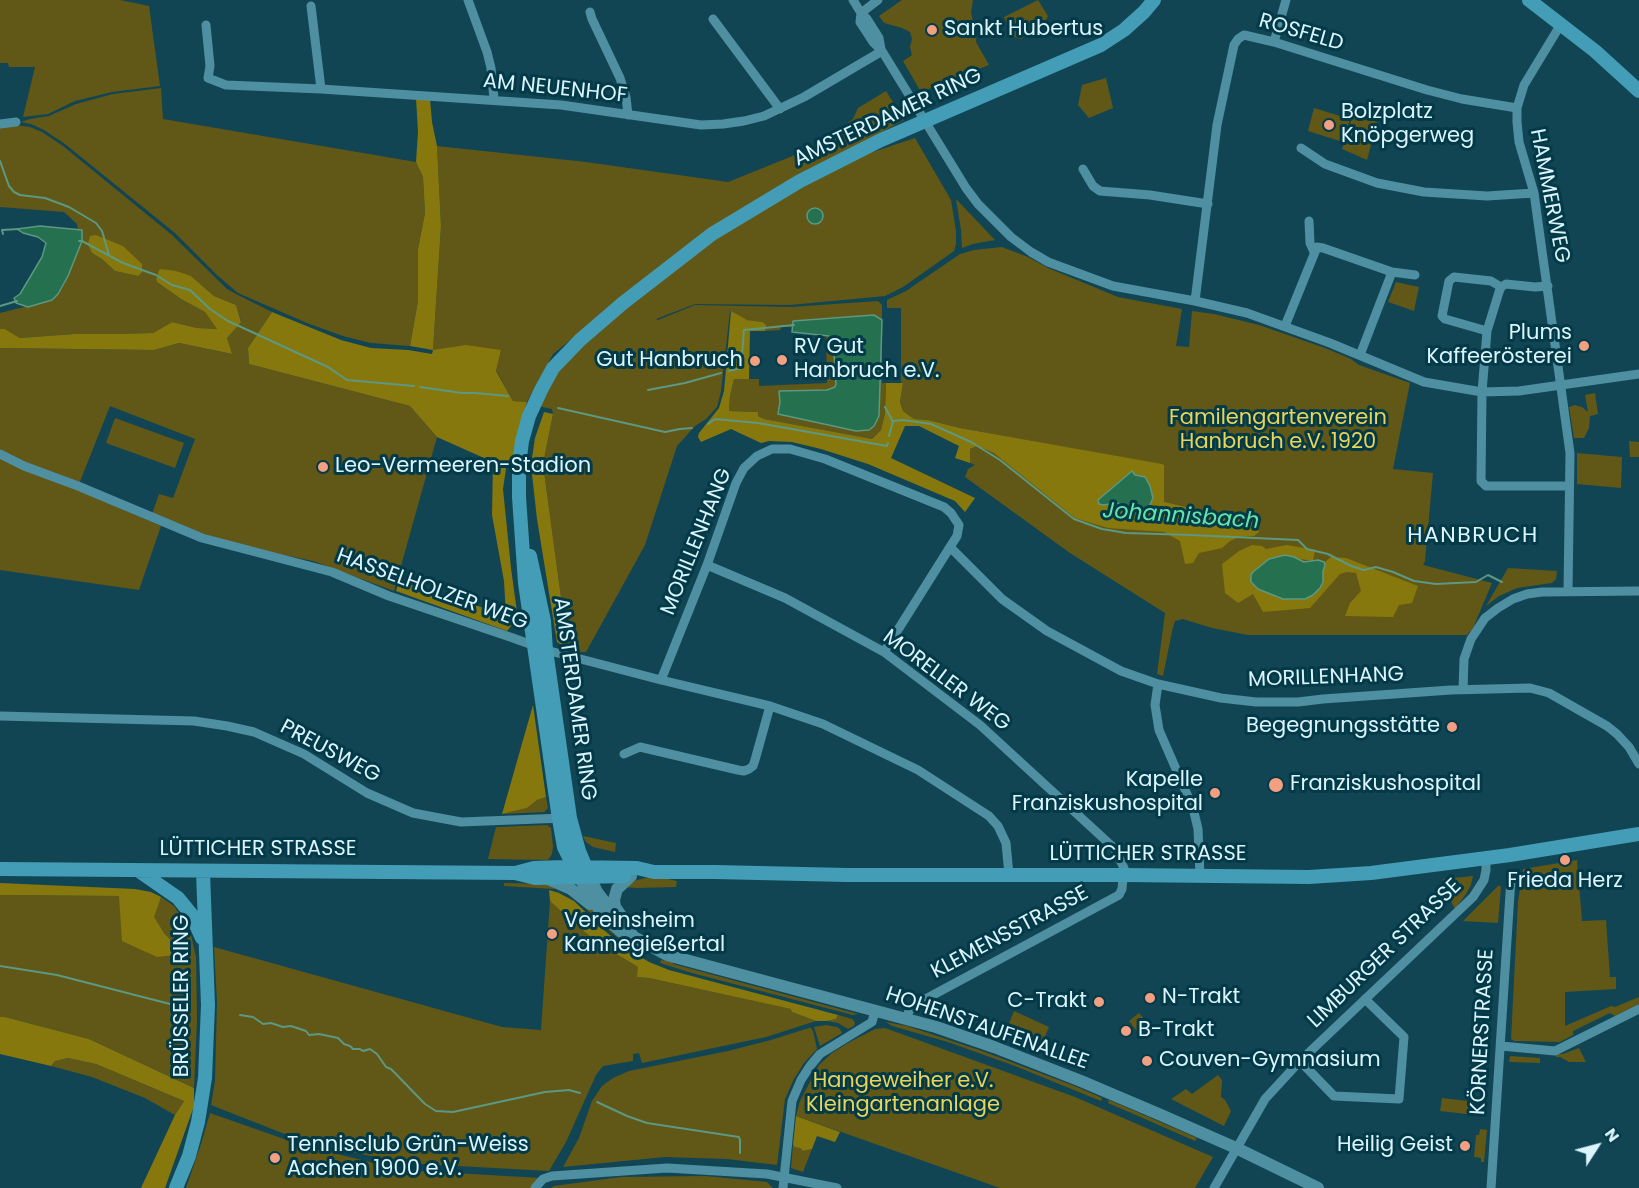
<!DOCTYPE html>
<meta charset="utf-8">
<style>
body{margin:0}
#map{position:relative;width:1639px;height:1188px;overflow:hidden;background:#124553;font-family:Poppins,sans-serif}
canvas{display:block}
.north{position:absolute;left:1567px;top:1116px;width:60px;height:60px;-webkit-text-stroke:4px #033a48;paint-order:stroke;rotate:54deg;font-size:16px;font-weight:700;line-height:24px;text-align:center;color:#dbf4fd}
.north::after{content:'';display:block;margin:auto;width:21px;height:27px;background:#dbf4fd;clip-path:polygon(50% 0,100% 100%,50% 72%,0 100%)}
</style>
<div id="map">
<canvas width="1639" height="1188"></canvas>
<div class="north">N</div>
</div>
<script>
const ctx = document.querySelector('canvas').getContext('2d');
ctx.lineJoin = 'round';
function fillPath(path, color) {
  ctx.fillStyle = color;
  ctx.fill(path, 'evenodd');
}
function poly(rows) {
  const path = new Path2D();
  for (const r of rows) {
    if (r.length === 3) {
      path.moveTo(r[0] + r[2], r[1]);
      path.arc(r[0], r[1], r[2], 0, 2 * Math.PI);
      continue;
    }
    path.moveTo(r[0], r[1]);
    for (let i = 2; i < r.length; i += 2) path.lineTo(r[i], r[i + 1]);
  }
  return path;
}
function stroke(path, color, width, dash) {
  ctx.strokeStyle = color;
  ctx.lineWidth = width;
  ctx.lineCap = dash ? 'butt' : 'round';
  ctx.setLineDash(dash || []);
  ctx.stroke(path);
}
function write(font, color, halo, rows, align = 'center') {
  ctx.font = font + ' Poppins,sans-serif';
  ctx.lineWidth = 6;
  ctx.setLineDash([]);
  ctx.textBaseline = 'middle';
  ctx.strokeStyle = halo;
  ctx.fillStyle = color;
  for (const [text, x, y, turn = 0] of rows) {
    ctx.save();
    ctx.translate(x, y);
    ctx.rotate((+turn || 0) * Math.PI / 180);
    ctx.textAlign = isNaN(turn) ? turn : align;
    if (halo) ctx.strokeText(text, 0, 0);
    ctx.fillText(text, 0, 0);
    ctx.restore();
  }
}
fillPath(poly([
 [0,0,120,0,149,6,160,86,112,92,75,101,48,114,23,117,35,67,9,67,8,63,0,63],
 [902,0,973,0,971,12,973,22,977,29,976,42,989,65,921,92,903,61,912,55,910,47,912,39,910,32,902,28,884,23,879,16],
 [1038,0,1048,16,1045,22,1021,39,1014,37,1004,17],
 [1106,78,1113,108,1089,118,1078,105,1082,85],
 [161,88,163,119,416,162,423,177,425,213,418,249,418,301,410,346,371,343,343,336,307,323,238,293,217,275,175,233,65,144,44,130,31,124,21,122,30,119,49,116,76,104,113,94],
 [886,91,904,120,801,175,609,309,553,354,527,402,513,401,496,370,501,350,433,350,441,226,437,146,586,162,728,182,815,147,853,119,858,108],
 [1314,108,1350,119,1343,142,1308,131],
 [1353,115,1377,122,1367,160,1342,149],
 [0,125,16,125,30,127,42,132,63,146,172,235,227,289,238,295,272,312,248,348,249,364,410,406,437,437,394,591,313,561,244,547,207,535,152,514,159,494,173,498,195,439,110,406,79,484,25,463,0,451,0,348,154,350,179,343,231,354,227,338,241,321,236,305,214,296,191,276,159,271,156,278,157,282,181,299,205,312,218,329,197,328,172,322,153,333,117,334,74,334,20,338,5,329,0,329,0,313,52,300,58,294,68,276,82,240,82,231,78,230,77,224,64,212,0,207],
 [112,242,123,246,138,276,115,271,102,259,92,253],
 [915,138,951,200,956,231,956,244,954,251,903,287,885,296,790,305,695,304,656,319,658,320,695,305,791,307,878,301,882,305,882,383,886,383,885,413,881,430,872,439,865,438,764,419,758,416,758,412,729,411,730,396,734,379,759,379,759,386,827,383,826,336,829,337,834,342,836,384,835,387,827,390,780,391,780,402,778,414,856,431,869,430,874,426,879,416,882,320,874,315,794,321,792,332,792,327,781,327,780,330,765,331,766,328,763,322,746,320,730,311,721,391,717,407,706,419,695,426,677,446,645,545,586,652,577,652,568,649,543,464,553,414,552,409,538,406,560,369,582,344,615,316,715,239,759,210,861,156],
 [956,199,995,240,973,244,962,248,961,230],
 [1002,247,1028,257,1048,268,1118,297,1182,309,1176,346,1189,347,1192,311,1214,314,1259,325,1325,348,1351,359,1359,365,1410,383,1393,469,1433,473,1425,561,1423,565,1492,583,1473,628,1467,635,1248,635,1212,628,1183,619,1175,621,1173,627,1163,676,1157,674,1165,613,1070,553,965,477,968,469,975,465,970,463,970,449,977,446,994,453,1164,465,960,428,928,420,914,419,903,411,900,402,903,383,901,382,901,308,887,308,887,300,906,291,960,254,974,250],
 [1396,282,1419,287,1414,311,1388,302],
 [1595,393,1598,414,1590,416,1589,428,1584,438,1574,438,1569,407,1575,405,1582,407,1588,412,1585,395],
 [115,418,184,443,175,468,106,443],
 [1629,441,1639,442,1639,457,1630,457],
 [1577,453,1622,457,1621,488,1577,484],
 [0,457,161,526,139,590,0,570],
 [1508,568,1557,571,1556,579,1552,583,1517,588,1499,596,1486,606],
 [546,797,548,808,544,812,502,814,527,808,537,800],
 [547,825,551,828,553,846,552,854,548,860,488,859,496,827],
 [583,836,616,843,615,852,593,847,586,842],
 [1577,860,1582,921,1606,920,1610,977,1616,977,1616,989,1565,992,1565,1026,1611,1006,1615,1007,1639,997,1639,1004,1615,1016,1610,1013,1573,1031,1573,1035,1560,1042,1514,1041,1511,1039,1518,902,1523,869],
 [654,876,677,881,676,887,637,888,623,887,637,880],
 [1473,876,1471,885,1466,894,1455,909,1444,888,1443,879],
 [504,883,544,884,551,885,555,889,504,886],
 [1498,886,1501,886,1498,923,1463,921],
 [0,895,119,896,184,954,164,933,153,917,161,897,174,906,185,922,191,935,196,957,197,1019,194,1088,89,1039,5,1017,0,1017],
 [579,897,621,937,641,950,640,954,627,945,606,928,580,903],
 [550,901,598,943,638,967,638,977,649,978,792,1009,792,1012,816,1021,766,1037,642,1063,639,1053,633,1054,633,1061,603,1066,596,1075,566,1142,549,1171,404,1163,305,1142,211,1105,215,1081,217,1002,214,947,502,1027,541,1030],
 [661,960,673,962,673,964,858,1014,853,1015,692,973,660,963],
 [1014,1011,1049,1027,1041,1046,1006,1031],
 [1139,1013,1152,1029,1141,1037,1129,1021],
 [838,1015,852,1019,855,1022,854,1026,848,1029,838,1023,827,1021,836,1019],
 [886,1022,907,1026,982,1051,1077,1087,1102,1098,1101,1101,1015,1066,948,1042,892,1026],
 [826,1025,837,1027,840,1029,842,1033,820,1046,814,1027],
 [810,1027,813,1031,817,1049,804,1063,794,1079,785,1099,777,1165,727,1159,665,1157,563,1167,579,1138,592,1101,602,1086,613,1078,629,1071,728,1051,771,1040,809,1028],
 [885,1028,1075,1097,1213,1157,1195,1188,1000,1188,796,1116,800,1101,819,1065,832,1053,848,1043,875,1029],
 [1579,1048,1586,1062,1569,1062,1560,1057,1556,1057,1556,1054,1563,1054],
 [1510,1056,1540,1058,1540,1063,1509,1062],
 [68,1058,96,1064,184,1101,175,1115,145,1098,92,1077,51,1066,55,1061],
 [1218,1075,1222,1080,1221,1097,1225,1100,1231,1111,1224,1126,1171,1099,1186,1089,1192,1094],
 [1442,1098,1476,1102,1475,1115,1440,1111],
 [1109,1100,1160,1122,1197,1138,1195,1141,1145,1119,1108,1103],
 [210,1113,304,1146,403,1170,540,1178,531,1188,186,1188,201,1144],
 [1480,1129,1487,1130,1484,1162,1481,1162,1481,1158,1474,1157,1476,1135,1479,1135],
 [793,1145,800,1148,803,1151,812,1149,803,1172,791,1168],
 [705,1176,767,1182,773,1188,551,1188,554,1186,621,1177]
]), '#615717');
fillPath(poly([
 [416,98,430,99,432,122,437,146,441,226,433,350,466,345,501,350,496,371,513,401,527,402,519,427,514,462,507,462,503,489,511,568,519,627,511,626,507,631,396,591,399,581,506,615,504,581,492,515,493,462,437,437,410,406,249,364,248,348,272,312,341,340,371,348,408,350,432,354,433,350,410,346,418,301,418,249,425,213,423,177,416,162,418,132],
 [96,235,123,246,142,264,142,272,138,276,115,271,102,259,92,253,88,244,90,236],
 [161,269,176,271,191,276,214,296,236,305,241,322,227,338,232,354,179,343,154,350,0,348,0,329,5,329,20,338,74,334,117,334,153,333,172,322,197,328,217,329,205,312,181,299,157,282,156,279,159,270],
 [731,311,747,320,763,322,766,325,766,328,765,331,750,331,749,379,734,379,730,396,729,411,758,412,758,416,764,419,872,439,881,430,885,413,886,383,903,383,900,402,903,411,914,419,928,420,960,428,1162,464,1164,465,1164,502,1256,523,1259,532,1254,536,1239,537,1230,541,1222,548,1199,553,1193,563,1185,564,1180,541,1164,532,1108,528,1075,518,994,453,977,446,970,449,970,463,955,458,959,446,919,426,905,426,891,458,975,498,965,512,955,501,868,464,821,449,792,442,769,441,761,443,731,429,701,442,698,437,699,433,719,408,724,391],
 [544,412,553,414,543,464,568,649,557,642,537,519,531,465,535,438],
 [1252,545,1262,546,1266,549,1287,545,1315,550,1313,561,1282,556,1270,593,1297,596,1321,572,1324,563,1331,557,1346,558,1418,586,1412,603,1399,605,1393,617,1345,616,1350,603,1361,591,1356,573,1347,572,1340,574,1310,608,1263,612,1253,594,1238,603,1225,593,1222,564,1239,551],
 [533,705,546,797,537,800,527,808,502,814],
 [0,883,135,889,151,892,161,897,154,917,164,933,184,954,157,957,122,941,119,896,0,895],
 [549,890,559,893,574,901,605,931,626,948,649,962,669,970,838,1015,836,1019,827,1021,816,1021,792,1012,791,1009,649,978,637,977,638,967,598,943,572,921,550,901],
 [0,1017,5,1017,89,1039,194,1088,194,1106,165,1188,141,1188,175,1115,184,1101,96,1064,68,1058,55,1061,51,1066,0,1054],
 [796,1116,840,1132,835,1142,817,1136,812,1149,803,1151,800,1148,795,1147,793,1145]
]), '#87780d');
const water = poly([
 [815,216,8],
 [40,226,82,230,82,241,68,276,58,294,52,300,28,307,16,303,14,298,20,294,42,257,46,243,38,237,23,233,17,229,40,226],
 [874,315,882,320,879,416,874,426,869,430,856,431,778,414,780,402,779,391,827,390,835,387,836,384,833,340,829,336,792,332,793,321,874,315],
 [1132,471,1135,475,1145,477,1150,486,1153,498,1147,511,1145,520,1142,520,1141,511,1129,506,1117,503,1103,505,1099,504,1098,500,1132,471],
 [1285,555,1294,557,1304,562,1318,560,1324,562,1325,565,1323,571,1323,582,1320,588,1313,595,1305,599,1283,599,1258,589,1251,582,1251,575,1253,572,1269,559,1285,555]
]);
fillPath(water, '#25704e');
stroke(water, '#5c9882', 1.5);
stroke(poly([
 [0,161,9,186,14,192,20,195,45,198,69,207,96,223,102,231,109,255],
 [3,234,2,230,19,229],
 [79,241,82,241,123,263,156,275,172,285,190,290,210,309,228,321,328,367,347,380,414,386],
 [0,306,17,301],
 [729,371,741,368,744,330,794,325],
 [420,387,462,393,475,393,508,396],
 [648,390,685,383,721,373],
 [885,407,892,420],
 [558,408,665,432,680,429,692,428],
 [708,424,715,419,758,423,887,446,888,443],
 [889,436,893,421,903,420,931,424,971,442,1000,460,1074,519,1102,529,1126,533,1191,535,1298,540,1307,549,1328,554,1351,566,1364,570,1376,567,1393,572,1414,581,1436,584,1476,582,1488,575,1502,582],
 [0,966,57,975,174,1005],
 [240,1015,253,1017,263,1024,271,1023,283,1027,291,1026,306,1031,309,1035,319,1034,338,1038,344,1044,350,1046,353,1049,360,1049,363,1051,370,1049,377,1054,386,1067,391,1069,425,1104,436,1111,453,1112,545,1092,569,1090,580,1093],
 [597,1102,627,1116,647,1123,739,1137,740,1140,740,1153]
]), '#5c9882', 2);
stroke(poly([
 [468,0,487,52,491,68,494,99],
 [853,0,861,13,867,19,879,38,881,49],
 [311,6,321,89],
 [590,12,592,19,620,78,626,97,628,115],
 [861,13,860,22,873,42,882,51,966,188,978,204,1011,237,1031,252,1048,262,1113,286,1195,301,1247,313,1330,343,1424,382,1482,392,1519,391,1639,374],
 [861,13,878,0],
 [713,19,780,109],
 [1561,24,1524,85,1517,108,1517,122,1519,142,1534,193,1570,453,1568,591],
 [206,25,210,66,208,78,226,85,321,89,561,105,701,125,723,124,744,121,764,116,804,97,882,51],
 [1274,42,1286,0],
 [0,124,16,122],
 [1301,148,1325,164,1377,183,1424,192,1487,196,1534,193],
 [1083,169,1093,186,1100,191,1150,195,1208,204],
 [1309,221,1310,243,1314,252],
 [1392,272,1415,275],
 [1548,286,1535,287,1506,284,1501,287,1499,292,1487,331,1482,392,1481,481,1486,486,1569,486],
 [1195,301,1217,125,1234,45,1238,39,1244,35,1274,42,1427,90,1462,99,1517,108],
 [1285,326,1317,247,1323,248,1392,272,1360,355],
 [1487,331,1445,319,1442,316,1449,281,1454,277,1491,281,1501,287],
 [0,454,24,466,78,486,202,538,332,572,389,596,513,638,546,650,661,680,770,706,823,724,918,770,989,816,998,826,1006,843,1009,875],
 [707,565,785,598,884,652,980,725,1114,848,1124,868,1122,889,1119,895,920,1002,909,1011,906,1019],
 [884,652,950,547],
 [661,680,707,565,736,483,744,468,757,456,772,449,790,449,825,459,944,507,951,513,959,525,957,536,950,547,1002,599,1047,631,1121,671,1158,684,1221,698,1256,702,1298,702,1323,699,1451,690,1530,688,1549,693,1607,726,1617,734,1629,747,1639,764],
 [1158,684,1155,705,1159,730,1193,808,1198,829,1200,876],
 [1463,689,1464,659,1471,639,1485,618,1498,608,1513,599,1527,594,1542,592,1639,591],
 [0,716,194,721,227,726,254,732,304,754,367,793,413,813,461,822,564,818],
 [624,754,640,747,738,770,744,771,749,769,753,766,755,760,770,706],
 [1501,1046,1555,1051,1639,1009],
 [1300,1061,1334,1096,1399,1099,1404,1037,1365,999],
 [535,1188,543,1179,552,1176,667,1168,767,1174,837,1188],
 [783,1188,792,1101,801,1080,810,1066,820,1054,872,1022,875,1011],
 [1214,1188,1265,1099,1300,1061,1473,897,1484,880,1486,870,1486,857],
 [1491,1188,1511,878]
]), '#4f8fa2', 9);
stroke(poly([
 [631,876,617,889,614,900,615,907,627,924,632,935],
 [579,877,602,914,620,931,634,937,667,955,936,1027,994,1047,1081,1081,1161,1115,1236,1148,1318,1188],
 [590,877,597,892,619,921],
 [546,878,571,889,590,904]
]), '#4f8fa2', 12);
stroke(poly([
 [1529,0,1595,51,1639,91],
 [530,556,544,621,546,650,570,818,579,851,589,875],
 [0,869,515,873,535,878,624,876],
 [139,871,178,898,191,914,202,938],
 [515,873,534,868,563,867,637,868,654,872,715,872,846,875,1124,875,1309,877,1371,873,1510,855,1639,834],
 [579,877,564,847,559,819,525,583,519,497,519,466,522,441,529,416,541,390,553,368,580,340,623,303,712,234,800,181,881,140,1101,45,1124,30,1144,12,1154,0],
 [176,1188,189,1156,198,1122,205,1078,208,1005,203,872]
]), '#449db7', 14);
for (const [x, y, r, color] of [
 [932,30,6,"#f39f82"],
 [1329,125,6,"#f39f82"],
 [1584,346,6,"#f39f82"],
 [782,360,6,"#f39f82"],
 [755,361,6,"#f39f82"],
 [323,467,6,"#f39f82"],
 [1452,727,6,"#f39f82"],
 [1276,785,8,"#f39f82"],
 [1215,793,6,"#f39f82"],
 [1565,860,6,"#f39f82"],
 [552,934,6,"#f39f82"],
 [1150,998,6,"#f39f82"],
 [1099,1002,6,"#f39f82"],
 [1126,1031,6,"#f39f82"],
 [1147,1061,6,"#f39f82"],
 [1465,1146,6,"#f39f82"],
 [275,1158,6,"#f39f82"]
]) {
  const dot = new Path2D();
  dot.arc(x, y, r, 0, 2 * Math.PI);
  ctx.fillStyle = color;
  ctx.fill(dot);
  stroke(dot, '#033a48', 2);
}
write('21px', '#dbf4fd', '#033a48', [
 ["Sankt Hubertus",944,30],
 ["Bolzplatz",1341,113],
 ["Knöpgerweg",1341,137],
 ["Plums",1572,334,"right"],
 ["Kaffeerösterei",1572,358,"right"],
 ["RV Gut",794,348],
 ["Hanbruch e.V.",794,372],
 ["Gut Hanbruch",743,361,"right"],
 ["Leo-Vermeeren-Stadion",335,467],
 ["Begegnungsstätte",1440,727,"right"],
 ["Kapelle",1203,781,"right"],
 ["Franziskushospital",1203,805,"right"],
 ["Franziskushospital",1290,785],
 ["Frieda Herz",1565,882,"center"],
 ["Vereinsheim",564,922],
 ["Kannegießertal",564,946],
 ["N-Trakt",1162,998],
 ["C-Trakt",1087,1002,"right"],
 ["B-Trakt",1138,1031],
 ["Couven-Gymnasium",1159,1061],
 ["Tennisclub Grün-Weiss",287,1146],
 ["Aachen 1900 e.V.",287,1170],
 ["Heilig Geist",1453,1146,"right"]
], 'left');
write('21px', '#dbf4fd', '#033a48', [
 ["ROSFELD",1301,33,16],
 ["AM NEUENHOF",555,89,6],
 ["AMSTERDAMER RING",888,118,-25],
 ["HAMMERWEG",1549,196,79],
 ["MORILLENHANG",697,542,-68],
 ["HASSELHOLZER WEG",432,590,20],
 ["MORILLENHANG",1326,678,-2],
 ["MORELLER WEG",946,681,37],
 ["AMSTERDAMER RING",574,699,82],
 ["PREUSWEG",330,752,28],
 ["LÜTTICHER STRASSE",258,850],
 ["LÜTTICHER STRASSE",1148,855],
 ["KLEMENSSTRASSE",1010,933,-28],
 ["LIMBURGER STRASSE",1385,954,-44],
 ["BRÜSSELER RING",183,996,-90],
 ["HOHENSTAUFENALLEE",987,1029,19],
 ["KÖRNERSTRASSE",1483,1032,-87]
]);
write('21px', '#e9d457', '#033a48', [
 ["Familengartenverein",1278,419],
 ["Hanbruch e.V. 1920",1278,443],
 ["Hangeweiher e.V.",903,1082],
 ["Kleingartenanlage",903,1106]
]);
write('italic 22px', '#64e5a8', '#033a48', [
 ["Johannisbach",1181,517,4]
]);
ctx.letterSpacing = '1.5px';
write('22px', '#dbf4fd', '#033a48', [
 ["HANBRUCH",1473,536]
]);
ctx.letterSpacing = '0px';
</script>
